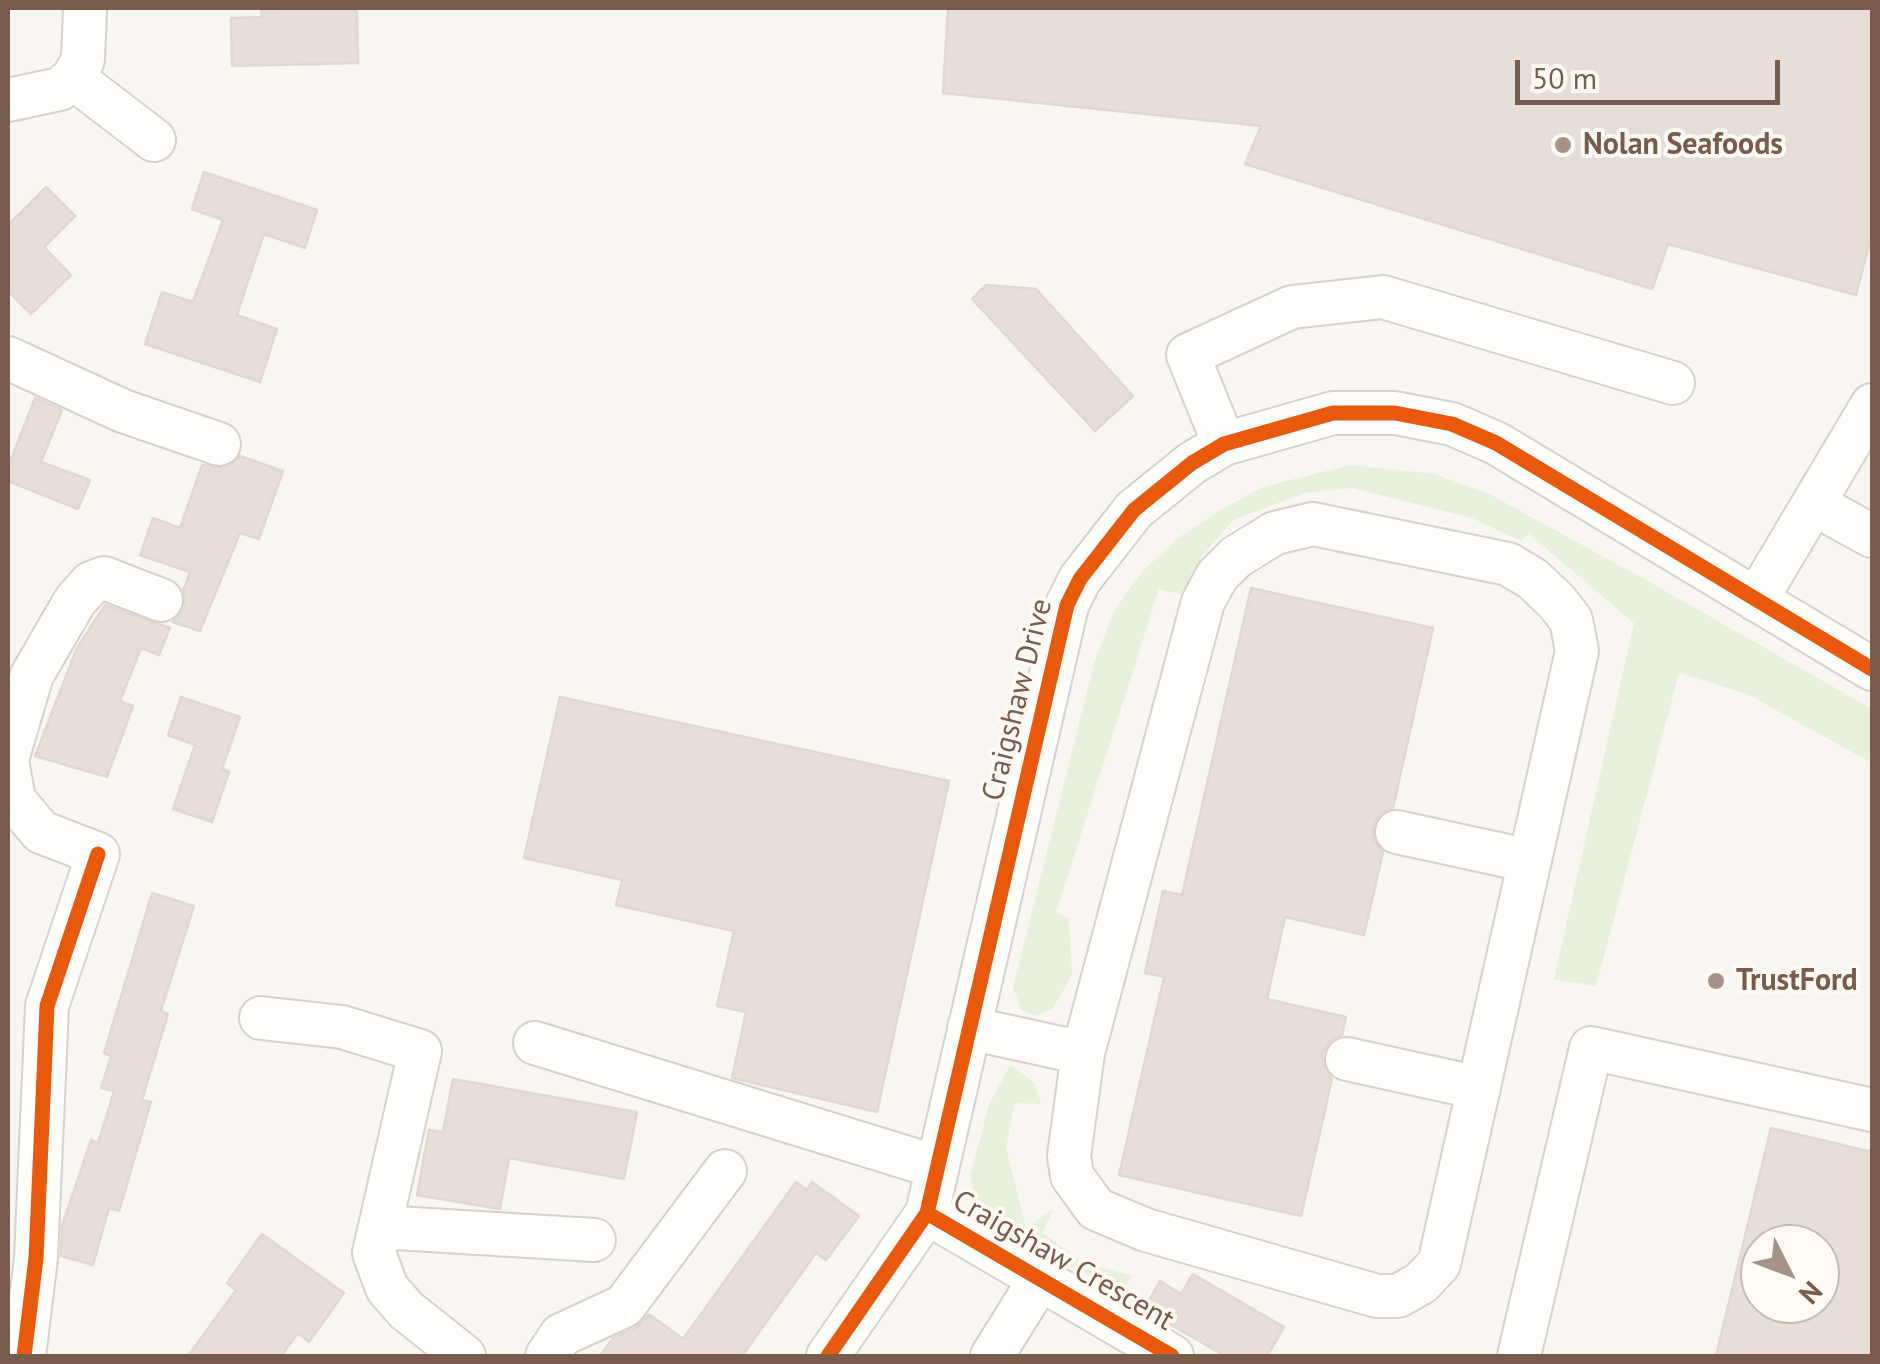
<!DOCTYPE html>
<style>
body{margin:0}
#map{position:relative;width:1880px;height:1364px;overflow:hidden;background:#f9f5f0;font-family:"PT Sans",sans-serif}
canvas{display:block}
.frame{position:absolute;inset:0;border:10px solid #7a5c4d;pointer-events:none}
.north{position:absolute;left:1740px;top:1224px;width:100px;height:100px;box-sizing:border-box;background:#fffaf3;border:2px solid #cabbb1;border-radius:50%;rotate:132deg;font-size:28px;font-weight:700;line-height:40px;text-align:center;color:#7a5c4d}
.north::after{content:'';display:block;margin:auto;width:35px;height:45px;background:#a69286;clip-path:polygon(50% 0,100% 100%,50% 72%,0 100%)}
.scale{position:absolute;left:1515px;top:60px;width:265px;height:45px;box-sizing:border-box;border:5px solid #7a5c4d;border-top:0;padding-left:12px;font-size:30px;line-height:35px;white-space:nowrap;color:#7a5c4d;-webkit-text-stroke:8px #fffaf3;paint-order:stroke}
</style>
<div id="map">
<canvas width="1880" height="1364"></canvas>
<div class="frame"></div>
<div class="north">N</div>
<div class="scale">50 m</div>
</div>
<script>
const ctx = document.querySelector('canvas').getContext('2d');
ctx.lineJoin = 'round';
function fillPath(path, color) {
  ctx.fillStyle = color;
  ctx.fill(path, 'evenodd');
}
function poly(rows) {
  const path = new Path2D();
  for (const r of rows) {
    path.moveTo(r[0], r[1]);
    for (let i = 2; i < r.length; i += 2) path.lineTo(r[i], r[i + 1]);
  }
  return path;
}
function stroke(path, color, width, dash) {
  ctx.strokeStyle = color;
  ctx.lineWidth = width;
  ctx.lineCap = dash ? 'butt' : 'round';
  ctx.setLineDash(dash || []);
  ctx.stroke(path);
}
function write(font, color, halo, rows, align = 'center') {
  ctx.font = font + ' "PT Sans",sans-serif';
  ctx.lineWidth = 8;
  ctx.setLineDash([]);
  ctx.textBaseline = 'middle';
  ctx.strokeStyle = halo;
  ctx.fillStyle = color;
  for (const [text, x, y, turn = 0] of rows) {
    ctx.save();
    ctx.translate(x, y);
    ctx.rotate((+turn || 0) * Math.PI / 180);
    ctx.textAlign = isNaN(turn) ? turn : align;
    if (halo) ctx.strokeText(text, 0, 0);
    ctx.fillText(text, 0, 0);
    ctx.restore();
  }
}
fillPath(poly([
 [1350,465,1435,474,1491,495,1646,580,1872,709,1872,763,1747,694,1679,673,1596,986,1554,979,1634,623,1529,534,1521,541,1472,518,1352,488,1305,493,1233,520,1203,555,1183,595,1159,589,1056,913,1069,918,1072,975,1053,1008,1036,1016,1021,1010,1013,987,1094,663,1114,611,1142,572,1178,538,1222,509,1263,487],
 [1010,1065,1035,1083,1041,1104,1015,1103,1006,1147,1026,1228,1053,1209,1043,1233,1082,1262,1132,1276,1121,1295,977,1208,970,1176,989,1105]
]), '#e7f0db');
const building = poly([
 [261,8,357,11,358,63,232,66,231,18,262,17,261,8],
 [948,8,1872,8,1872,234,1856,295,1668,244,1652,289,1245,164,1261,126,943,93,948,8],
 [204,172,317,210,305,248,264,234,248,281,237,315,277,329,260,382,145,344,162,292,193,302,223,220,192,209,204,172],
 [46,187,75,216,44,247,71,275,31,314,8,291,8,225,46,187],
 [986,285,1036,289,1133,396,1095,431,972,299,986,285],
 [35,398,62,410,41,462,90,480,78,509,8,481,8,467,35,398],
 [240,456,283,471,259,539,240,533,200,631,173,622,185,608,183,591,190,572,140,555,153,518,180,528,202,465,225,468,240,456],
 [1251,588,1433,628,1393,808,1379,815,1373,826,1374,840,1383,852,1364,935,1285,917,1267,999,1346,1017,1342,1035,1329,1042,1322,1055,1324,1067,1332,1079,1301,1216,1119,1175,1164,977,1145,973,1163,891,1182,895,1251,588],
 [105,605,170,628,159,655,141,648,120,701,133,706,107,777,35,756,77,648,105,605],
 [181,697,240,717,222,769,229,772,212,822,173,809,195,745,168,735,181,697],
 [560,697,949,781,877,1112,732,1078,746,1012,717,1006,734,931,616,905,622,880,524,858,560,697],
 [152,893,194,906,161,1011,168,1014,142,1100,151,1102,119,1211,109,1208,93,1265,61,1256,62,1226,91,1140,98,1143,114,1091,101,1088,111,1056,104,1053,152,893],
 [453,1079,637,1112,624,1179,509,1158,500,1209,417,1195,429,1130,443,1132,453,1079],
 [1771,1128,1872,1152,1872,1356,1716,1356,1771,1128],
 [1760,1244,1820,1244,1820,1304,1760,1304,1760,1244],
 [796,1182,807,1190,812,1182,859,1216,826,1260,816,1253,742,1356,600,1356,613,1338,635,1328,649,1314,683,1339,796,1182],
 [262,1234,344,1293,309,1342,298,1333,281,1356,188,1356,236,1290,227,1283,262,1234],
 [1193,1274,1284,1327,1267,1356,1225,1356,1144,1309,1160,1281,1181,1294,1193,1274]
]);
fillPath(building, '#e6ded7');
stroke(building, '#e2d8d2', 2.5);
const minor = poly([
 [73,78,154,140],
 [8,100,60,89,73,78,83,60,85,8],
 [8,358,123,411,219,444],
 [1224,444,1188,355,1292,307,1383,297,1673,383],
 [1814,504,1872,536],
 [1756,600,1872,405],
 [8,756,32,675,75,601,91,583,104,578,161,600],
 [8,766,14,800,41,832,98,854,47,1006,36,1258,24,1356],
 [1397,832,1530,861],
 [261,1018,342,1027,420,1051,374,1253,387,1288,406,1310,464,1356],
 [969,1028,1083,1053,1069,1156,1072,1176,1096,1209,1146,1230,1377,1296,1398,1296,1421,1283,1439,1264,1577,651,1571,620,1557,602,1533,579,1508,564,1313,524,1275,533,1236,557,1217,576,1203,602,1083,1053],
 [535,1043,937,1167],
 [1347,1059,1479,1088],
 [927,1213,1172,1356],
 [380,1227,594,1240],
 [547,1356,561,1335,624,1306,725,1171],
 [828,1356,927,1213,1067,605,1080,579,1134,510,1192,463,1224,444,1333,413,1395,413,1452,424,1496,443,1872,669],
 [992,1356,1040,1279],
 [1519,1356,1591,1048,1872,1110]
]);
stroke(minor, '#d7d1cb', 46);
stroke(minor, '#fefefd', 42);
stroke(poly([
 [927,1213,1172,1356],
 [24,1356,36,1258,47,1006,98,854],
 [828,1356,927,1213,1067,605,1080,579,1134,510,1192,463,1224,444,1333,413,1395,413,1452,424,1496,443,1872,669]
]), '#e8590c', 15);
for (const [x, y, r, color] of [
 [1563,145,10,"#a69286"],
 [1716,981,10,"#a69286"]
]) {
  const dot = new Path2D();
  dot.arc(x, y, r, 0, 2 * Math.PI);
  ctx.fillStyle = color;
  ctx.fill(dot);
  stroke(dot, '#fffaf3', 4);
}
write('bold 30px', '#7a5c4d', '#fffaf3', [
 ["Nolan Seafoods",1583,145],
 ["TrustFord",1736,981]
], 'left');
write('30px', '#7a5c4d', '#fffaf3', [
 ["Craigshaw Drive",1018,700,-76],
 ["Craigshaw Crescent",1063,1261,30]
]);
</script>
